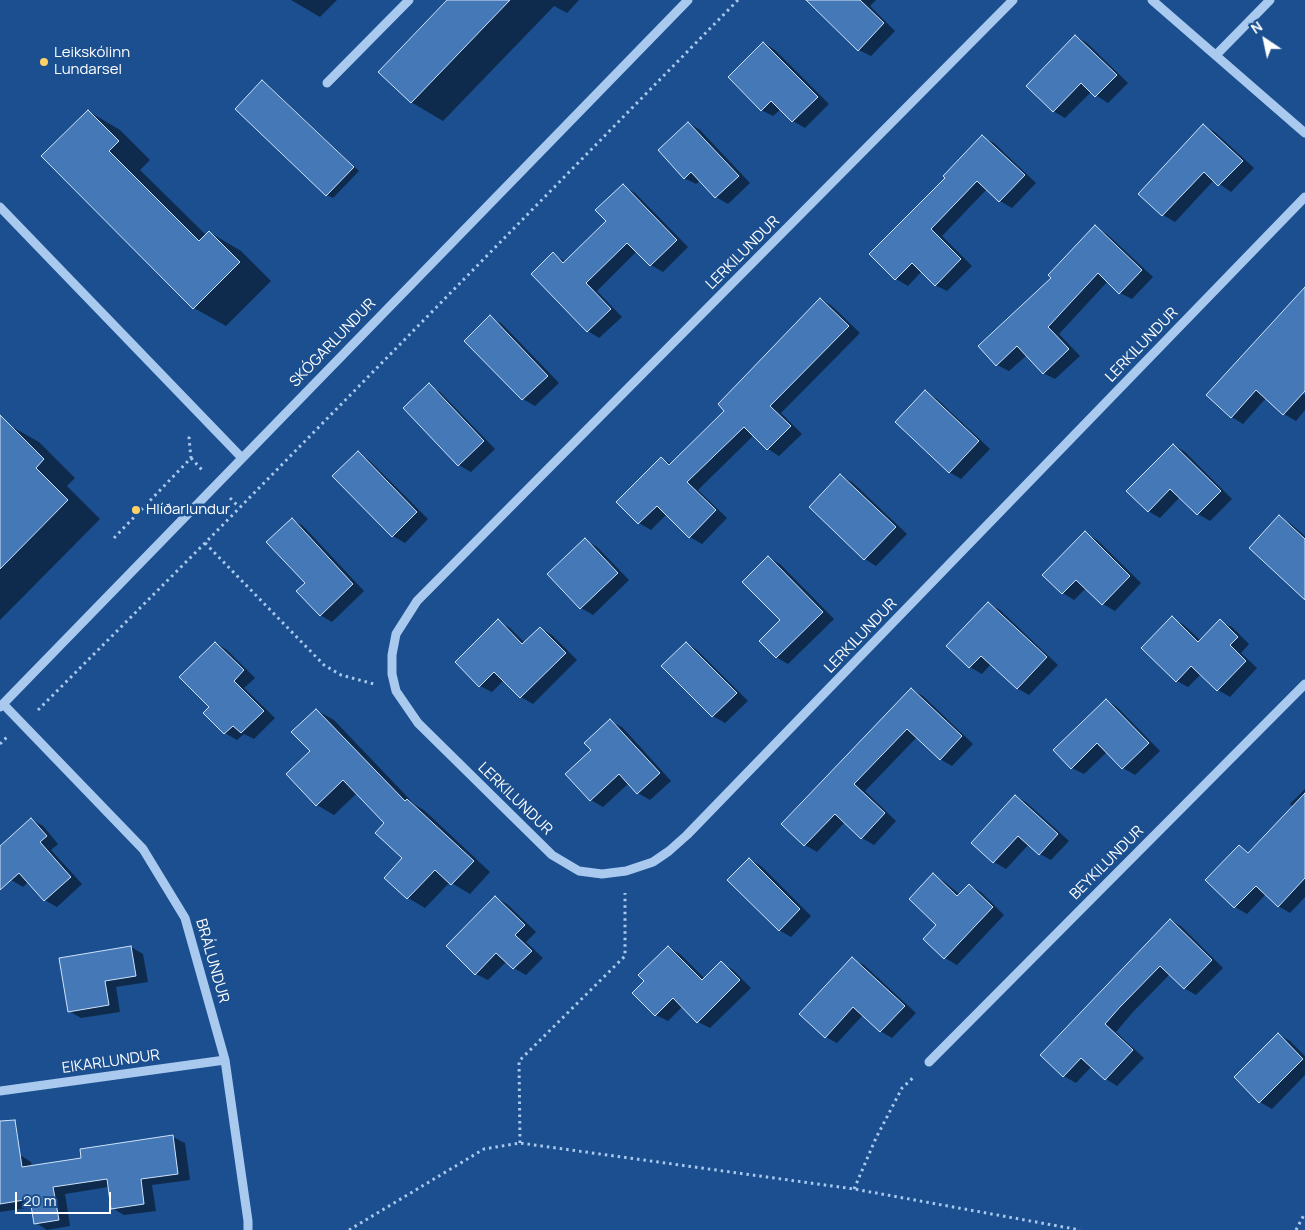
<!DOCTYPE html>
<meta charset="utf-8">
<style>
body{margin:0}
#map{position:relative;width:1305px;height:1230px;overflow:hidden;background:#1b4f8f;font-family:Manrope,sans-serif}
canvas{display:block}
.north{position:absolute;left:1240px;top:15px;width:50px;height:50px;-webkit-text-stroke:4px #1b4f8f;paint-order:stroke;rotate:326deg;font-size:14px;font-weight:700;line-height:20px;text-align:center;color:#fff}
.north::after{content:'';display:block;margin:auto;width:18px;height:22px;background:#fff;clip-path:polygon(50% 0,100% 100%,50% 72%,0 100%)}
.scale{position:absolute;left:15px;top:1192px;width:96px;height:22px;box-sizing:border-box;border:2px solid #fff;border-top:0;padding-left:6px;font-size:15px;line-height:18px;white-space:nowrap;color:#fff;-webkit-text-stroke:4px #1b4f8f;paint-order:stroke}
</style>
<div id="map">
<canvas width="1305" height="1230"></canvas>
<div class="north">N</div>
<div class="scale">20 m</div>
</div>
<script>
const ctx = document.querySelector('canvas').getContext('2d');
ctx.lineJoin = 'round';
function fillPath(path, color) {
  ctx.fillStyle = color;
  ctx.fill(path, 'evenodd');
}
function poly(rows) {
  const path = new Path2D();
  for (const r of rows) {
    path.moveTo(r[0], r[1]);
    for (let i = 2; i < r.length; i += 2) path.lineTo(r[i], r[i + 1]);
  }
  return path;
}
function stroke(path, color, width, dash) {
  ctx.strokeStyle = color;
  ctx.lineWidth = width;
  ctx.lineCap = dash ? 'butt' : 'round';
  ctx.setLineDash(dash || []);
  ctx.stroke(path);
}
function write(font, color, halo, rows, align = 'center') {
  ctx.font = font + ' Manrope,sans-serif';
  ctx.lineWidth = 5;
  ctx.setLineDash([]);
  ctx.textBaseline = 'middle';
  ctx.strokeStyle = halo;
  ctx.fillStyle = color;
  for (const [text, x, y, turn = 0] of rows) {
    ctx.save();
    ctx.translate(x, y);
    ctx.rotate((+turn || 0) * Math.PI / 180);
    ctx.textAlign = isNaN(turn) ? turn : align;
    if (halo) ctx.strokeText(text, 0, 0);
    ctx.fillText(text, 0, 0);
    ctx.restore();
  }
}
fillPath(poly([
 [291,0,337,0,320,17],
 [449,0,579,0,567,13,554,6,443,121,411,102],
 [807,0,876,0,870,6,895,31,871,56,859,50],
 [1076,36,1087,43,1128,83,1108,103,1091,92,1065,118,1053,111],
 [764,43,775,50,829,104,805,128,793,121,781,109,773,116,761,110],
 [263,82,268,85,359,171,333,198,327,195,237,109],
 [88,111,120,130,150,160,140,170,206,235,209,232,241,251,271,281,226,326,194,308,42,156],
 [689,123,700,130,750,183,728,204,716,197,701,180,696,184,684,178],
 [1203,125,1215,132,1254,168,1231,192,1214,180,1175,222,1163,215,1140,194],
 [982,137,994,143,1036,183,1012,208,1000,201,987,189,942,236,972,266,947,291,935,285,922,271,908,286,896,279,947,178],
 [623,186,635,193,688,247,663,272,651,265,637,251,597,291,622,317,599,338,588,331,553,254,566,262,607,221],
 [1095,227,1107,234,1153,277,1132,299,1120,293,1108,281,1059,334,1080,356,1055,379,1043,373,1027,355,1009,371,997,365],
 [1305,289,1305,365,1290,381,1305,395,1305,410,1296,421,1284,414,1266,398,1243,424,1232,417],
 [821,299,832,306,860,333,781,413,802,434,779,456,768,449,754,435,698,490,727,518,702,544,690,537,667,514,651,530,639,523,618,502,661,458,671,464,726,411],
 [490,317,502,324,559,383,535,406,523,399,465,341],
 [429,385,440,392,495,449,471,472,459,465],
 [926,392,937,399,990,449,961,479,949,472],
 [0,417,7,424,39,442,75,478,67,486,100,519,0,620],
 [1174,445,1185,452,1232,499,1210,521,1198,514,1180,497,1160,518,1148,511],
 [358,453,369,460,428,519,405,543,393,536],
 [841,476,852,482,907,534,876,566,865,559],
 [1280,517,1291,524,1305,536,1305,596],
 [292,519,303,526,364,591,332,622,320,615],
 [1085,533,1097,540,1141,583,1115,611,1103,604,1086,588,1074,600,1063,593,1044,575],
 [585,540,597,547,629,580,593,615,581,608],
 [769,558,780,564,834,619,788,664,776,657,781,620],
 [988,604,1000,610,1058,665,1029,695,1017,688,991,664,982,674,970,667,948,646],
 [1172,618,1184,625,1201,641,1220,621,1232,627,1249,644,1241,653,1257,668,1230,697,1218,690,1201,674,1188,687,1177,681],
 [498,621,510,628,525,643,540,628,552,635,577,660,533,704,521,697,504,680,492,692,480,686],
 [216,643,227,650,255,678,244,688,275,718,254,739,244,734,237,740,225,733,204,713,211,707],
 [686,643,697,650,748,701,725,723,713,716,663,666],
 [911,689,923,696,973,744,952,766,940,759,917,737,865,791,896,821,874,845,862,838,845,822,817,852,805,845,783,824],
 [1106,700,1117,707,1160,751,1135,775,1123,768,1107,752,1084,774,1072,768],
 [316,710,334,720,414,804,425,811,490,872,470,894,450,882,425,908,408,898,404,858,386,823,357,793,334,815,317,805,311,751],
 [610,721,622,727,671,781,650,800,638,793,629,783,603,807,591,800,567,774,593,750],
 [1305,789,1305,819,1290,804],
 [1016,796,1027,803,1069,841,1051,860,1040,854,1029,844,1006,869,994,862],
 [31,819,43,826,58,844,51,850,82,884,57,907,45,900,29,881,23,887,11,880,0,868,0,847],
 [1240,847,1250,853,1305,871,1305,897,1290,913,1278,906,1266,894,1247,914,1235,907,1207,880],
 [749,859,761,866,811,916,791,937,779,930],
 [933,875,945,882,960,895,969,885,981,892,1004,915,957,965,945,958,925,939,938,925],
 [495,897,507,904,536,932,526,942,543,958,526,975,514,968,507,961,488,980,476,974],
 [1171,920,1182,927,1223,968,1196,995,1184,988,1170,974,1132,1013,1116,1032,1144,1058,1117,1086,1106,1079,1092,1066,1076,1083,1064,1076,1041,1055],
 [131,947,143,954,148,982,116,987,120,1012,81,1018,69,1011,61,959],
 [668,947,680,954,705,979,721,963,733,970,751,988,710,1028,698,1022,683,1006,668,1021,656,1015,646,981],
 [852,959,864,965,916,1013,892,1038,880,1031,863,1015,837,1043,826,1037],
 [1279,1035,1290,1041,1305,1056,1305,1075,1272,1109,1260,1102],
 [173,1137,185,1143,190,1180,152,1185,156,1211,124,1215,112,1208,108,1187,65,1194,70,1226,47,1230,36,1223,33,1207,0,1212,0,1158,20,1155,31,1162,32,1167,83,1159]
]), '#0007');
const building = poly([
 [447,0,510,0,411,103,378,72,447,0],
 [806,0,860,0,884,23,858,51,806,0],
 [1075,35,1117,75,1095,97,1081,83,1053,112,1026,86,1075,35],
 [763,42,818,97,792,122,771,101,761,111,728,77,763,42],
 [262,80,354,167,326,196,235,109,262,80],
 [88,110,119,141,109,151,199,241,209,231,240,262,193,309,41,156,88,110],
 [688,122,739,176,715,198,691,172,684,179,658,150,688,122],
 [1203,124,1243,161,1218,186,1204,172,1162,216,1138,194,1203,124],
 [982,135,1025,175,999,202,977,181,931,229,961,259,935,286,912,263,895,280,869,254,945,178,943,176,982,135],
 [623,184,677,240,650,266,627,243,586,283,611,309,587,332,531,274,553,252,563,263,606,221,595,210,623,184],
 [1095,225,1142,270,1119,294,1098,273,1048,327,1069,349,1043,374,1017,346,996,366,978,346,1051,278,1048,275,1095,225],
 [1305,287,1305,391,1283,415,1256,390,1231,418,1206,395,1305,287],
 [820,298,849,326,770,406,791,426,767,450,744,427,687,482,716,510,689,538,657,506,638,524,616,502,661,457,669,465,724,411,718,404,820,298],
 [490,315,548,376,522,400,464,341,490,315],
 [429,383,484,441,458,466,403,408,429,383],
 [925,390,979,441,949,473,895,422,925,390],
 [0,415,44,459,36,468,68,500,0,569,0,415],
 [1173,444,1221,491,1197,515,1170,489,1148,512,1126,491,1173,444],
 [358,451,417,512,392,537,332,476,358,451],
 [840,474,896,527,864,560,809,507,840,474],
 [1279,515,1305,539,1305,600,1249,548,1279,515],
 [292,518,353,584,320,616,296,591,305,583,266,542,292,518],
 [1085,531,1130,576,1102,605,1076,580,1062,594,1042,575,1085,531],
 [585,538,618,573,580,609,547,574,585,538],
 [768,556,823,612,776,658,759,641,780,620,742,582,768,556],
 [988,602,1047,657,1017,689,981,656,969,668,946,646,988,602],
 [1172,616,1198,642,1220,619,1238,637,1230,645,1246,661,1217,691,1191,666,1176,682,1141,648,1172,616],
 [498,619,522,644,540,627,566,653,520,698,494,672,479,687,455,662,498,619],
 [215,642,244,670,234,681,264,711,241,733,233,726,224,734,203,713,209,707,179,677,215,642],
 [686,642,737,693,712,717,661,666,686,642],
 [911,688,962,736,940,760,907,729,854,784,885,813,861,839,835,814,804,846,781,824,911,688],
 [1106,699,1149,743,1122,769,1097,743,1071,769,1053,750,1106,699],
 [316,709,405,801,407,799,474,861,451,885,435,870,407,899,384,878,402,858,375,833,384,823,343,780,316,806,286,774,310,751,291,732,316,709],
 [610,719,660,773,637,794,619,774,590,801,565,774,591,750,584,743,610,719],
 [1305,793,1305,878,1278,907,1256,886,1234,908,1205,880,1239,845,1248,853,1305,793],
 [1015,795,1058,834,1039,855,1018,836,993,863,971,843,1015,795],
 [31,818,47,836,40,842,71,877,44,901,19,873,0,890,0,846,31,818],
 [749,858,800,909,779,931,727,880,749,858],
 [933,873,957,896,969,884,993,907,944,959,923,939,936,925,909,899,933,873],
 [495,896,525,925,515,935,532,951,513,969,496,953,475,975,446,946,495,896],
 [1170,919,1212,960,1184,989,1160,966,1120,1007,1105,1024,1133,1050,1105,1080,1081,1058,1063,1077,1040,1055,1170,919],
 [131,946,136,976,105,981,109,1005,68,1012,59,958,131,946],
 [668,946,702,980,721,961,740,980,697,1023,673,998,655,1016,632,993,644,981,638,975,668,946],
 [852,957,905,1006,880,1032,853,1007,825,1038,799,1014,852,957],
 [1278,1033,1303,1059,1259,1103,1234,1077,1278,1033],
 [15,1120,22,1167,81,1158,80,1149,173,1135,178,1174,141,1179,144,1204,111,1209,107,1179,53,1187,59,1220,34,1224,30,1199,0,1204,0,1121,15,1120]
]);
fillPath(building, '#4478b7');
stroke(building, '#cfe3fa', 1);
stroke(poly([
 [191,458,203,471],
 [230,498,239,507],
 [114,538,191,458,189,438,192,434],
 [205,543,324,665,341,675,374,684],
 [38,710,205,543,738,0],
 [0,744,7,737],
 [520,1143,519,1061,625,956,625,893],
 [854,1189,876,1138,902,1088,915,1076],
 [349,1230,484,1149,520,1143,854,1189,1080,1230],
 [1296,1230,1305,1213]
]), '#a9c9ee', 3, [2.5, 4]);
stroke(poly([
 [1013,0,417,601,396,634,392,655,392,674,396,691,418,723,552,855,579,871,602,874,626,871,653,862,669,851,687,835,1305,197],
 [1152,0,1305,133],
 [1216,55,1270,0],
 [327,83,409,0],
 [0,207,242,458],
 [3,704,143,849,185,918,225,1060,248,1221,248,1230],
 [0,707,688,0],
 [929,1062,1305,684],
 [0,1091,225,1060]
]), '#a9c9ee', 9);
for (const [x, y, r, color] of [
 [44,62,5,"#ffd166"],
 [136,510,5,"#ffd166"]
]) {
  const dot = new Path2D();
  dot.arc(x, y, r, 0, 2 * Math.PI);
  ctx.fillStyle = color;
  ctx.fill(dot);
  stroke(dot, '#1b4f8f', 2);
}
write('15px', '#fff', '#1b4f8f', [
 ["Leikskólinn",54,53],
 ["Lundarsel",54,70],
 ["Hlíðarlundur",146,510]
], 'left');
write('15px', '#fff', '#1b4f8f', [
 ["LERKILUNDUR",743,253,-45],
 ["SKÓGARLUNDUR",333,343,-46],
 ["LERKILUNDUR",1142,345,-46],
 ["LERKILUNDUR",861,636,-46],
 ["LERKILUNDUR",515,799,44],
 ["BEYKILUNDUR",1107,863,-45],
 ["BRÁLUNDUR",212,961,74],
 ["EIKARLUNDUR",111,1062,-8]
]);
</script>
